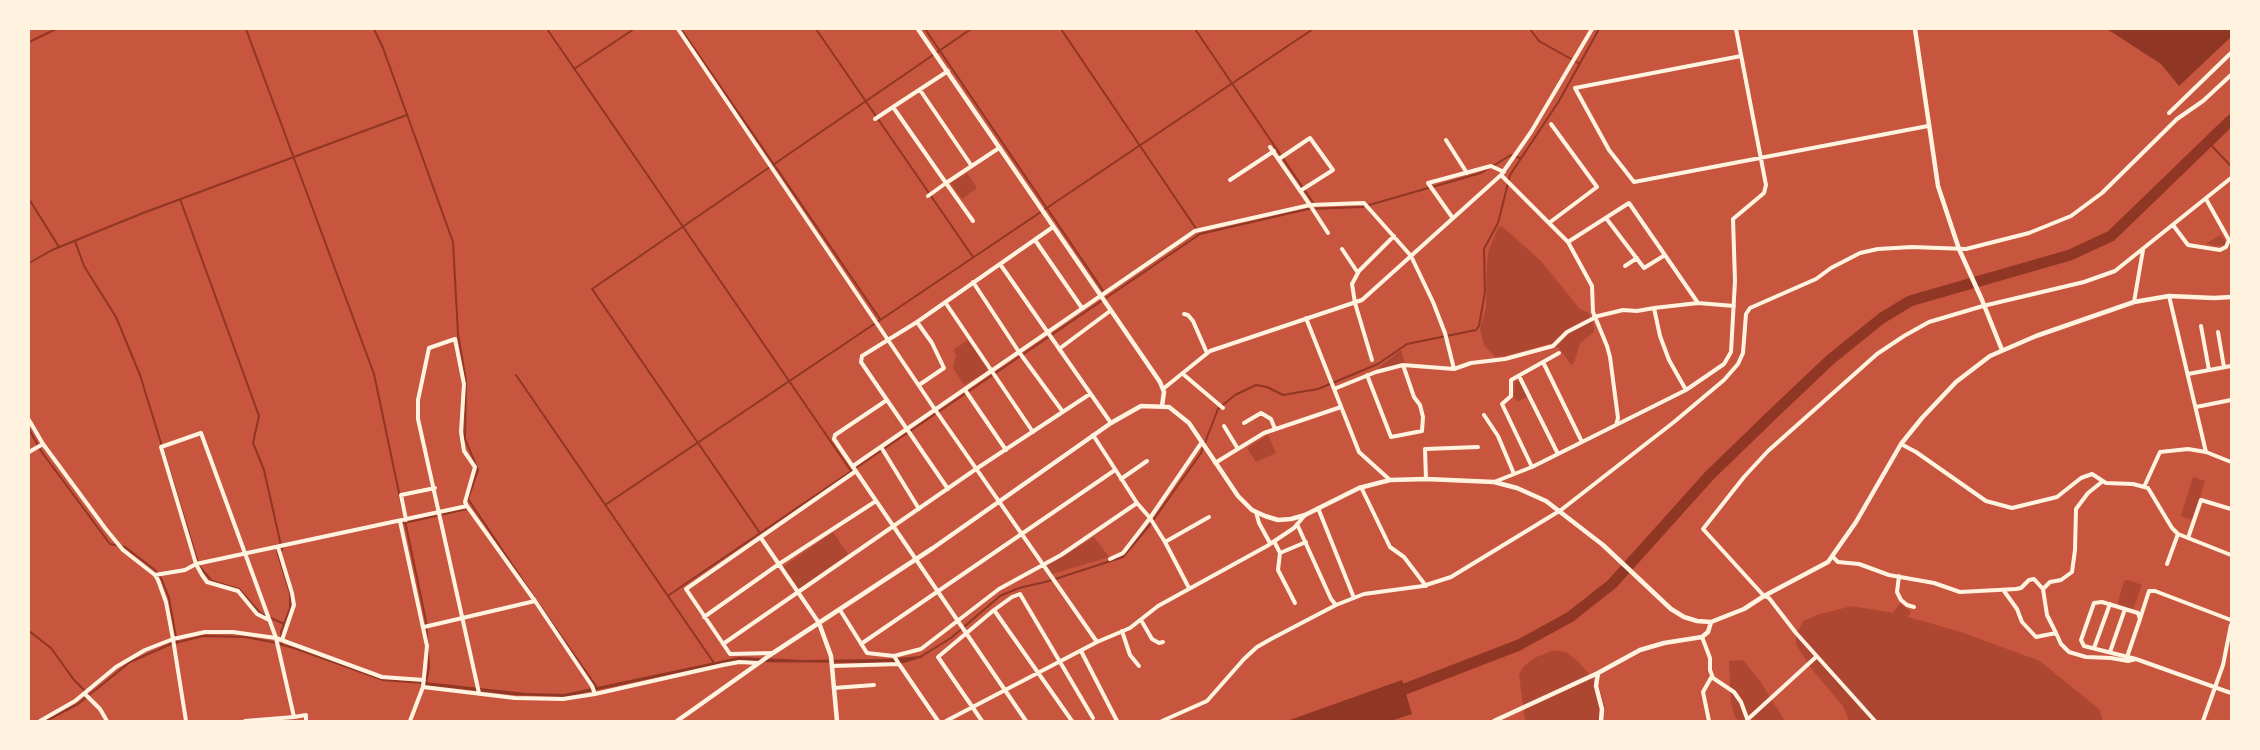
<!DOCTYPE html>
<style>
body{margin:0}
#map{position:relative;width:2260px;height:750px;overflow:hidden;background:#c8553d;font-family:Roboto,sans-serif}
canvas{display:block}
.frame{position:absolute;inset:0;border:30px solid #fff3e0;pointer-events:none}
</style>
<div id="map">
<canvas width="2260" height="750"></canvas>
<div class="frame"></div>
</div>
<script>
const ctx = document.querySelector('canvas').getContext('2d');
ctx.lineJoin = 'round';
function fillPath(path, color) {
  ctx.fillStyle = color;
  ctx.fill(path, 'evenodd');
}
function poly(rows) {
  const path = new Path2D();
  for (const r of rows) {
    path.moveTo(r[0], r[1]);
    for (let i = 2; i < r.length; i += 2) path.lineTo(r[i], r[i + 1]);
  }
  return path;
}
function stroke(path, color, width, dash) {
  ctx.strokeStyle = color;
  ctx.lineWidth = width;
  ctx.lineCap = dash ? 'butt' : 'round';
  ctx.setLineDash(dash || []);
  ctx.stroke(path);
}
fillPath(poly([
 [967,173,977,188,962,199,951,183],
 [1499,226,1503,227,1541,261,1580,309,1589,313,1594,327,1594,332,1580,343,1574,363,1571,365,1559,348,1549,344,1505,356,1495,357,1484,345,1480,329,1486,308,1487,265,1488,252],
 [2221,235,2226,242,2224,245,2215,246,2206,243],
 [968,340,987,368,986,372,964,385,953,368,956,355,953,350],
 [1401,350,1405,364,1377,370,1377,369],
 [1519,380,1527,397,1517,402,1514,398,1515,382],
 [1268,435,1276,453,1256,462,1247,448],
 [2193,477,2205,481,2193,520,2181,516],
 [833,532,848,554,799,589,783,567],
 [1094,537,1109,557,1052,574,1047,566],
 [2128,580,2142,585,2133,609,2120,606,2118,602,2124,581],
 [1900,603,1911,612,1908,617,1961,632,2040,661,2099,709,2103,721,1849,721,1843,706,1814,672,1796,645,1796,635,1803,621,1820,614,1852,606,1893,613],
 [1554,650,1566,652,1579,662,1599,687,1605,706,1603,721,1525,721,1519,675,1523,667,1534,658],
 [1743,660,1760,681,1785,721,1740,721,1736,719,1731,704,1729,661]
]), '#ae4732');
fillPath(poly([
 [2107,29,2231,29,2231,37,2179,86,2161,64],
 [919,656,923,657,904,663,728,662,565,697,513,695,425,685,425,682,526,693,564,694,739,657,802,660,888,659],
 [1402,680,1412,714,1391,721,1287,721]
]), '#8f3625');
stroke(poly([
 [246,29,374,374,426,621,429,667,426,683],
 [374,29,383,48,453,242,458,334,466,381,465,439,478,470,468,499,534,597],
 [547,29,851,471],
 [681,29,880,319],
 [816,29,973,257],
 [925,29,1104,292],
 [1061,29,1197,230],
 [1195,29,1314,204],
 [1530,29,1539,41,1580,64],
 [29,42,56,29],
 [574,69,634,29],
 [2209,143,2231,166],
 [29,199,59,247],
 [180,199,259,416,253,443,264,470,282,550,277,551,290,593,290,608,281,632,282,645],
 [75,241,84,266,116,317,140,375,199,566,212,581,239,589,260,613,284,624],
 [29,263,52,250,143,213,407,115],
 [516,375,714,663],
 [29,429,41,451,110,544,125,547,155,570,161,578,169,598,177,643],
 [605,505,1313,29],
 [404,523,467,509],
 [760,533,592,289,971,29],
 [669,595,1200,234,1308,209,1362,207,1481,173,1511,155,1520,158],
 [538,603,598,689],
 [29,631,51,648,74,680,89,695],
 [920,657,951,638,1000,596,1019,588,1049,581,1123,557,1149,526,1201,453,1218,409,1235,395,1256,385,1267,387,1283,395,1318,389,1378,364,1407,344,1476,330,1479,326,1485,292,1484,249,1498,223,1510,175,1559,101,1599,29],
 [46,721,78,704,130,662,171,644,203,636,245,637,272,642,297,649,383,680,424,683]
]), '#8f3625', 2);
stroke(poly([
 [1392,694,1519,645,1570,617,1612,584,1709,476,1774,413,1831,359,1882,318,1910,301,2070,255,2111,236,2231,120]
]), '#8f3625', 11);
stroke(poly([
 [678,29,936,411,1097,642],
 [1741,56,1575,88,1609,150,1634,182,1928,126],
 [948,71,893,107,946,183,999,148],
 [920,90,971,165],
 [2169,113,2231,53],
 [875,119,893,107],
 [1446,140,1467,173],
 [1270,147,1310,205,1364,203,1404,248,1411,256,1433,302,1445,333,1454,369],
 [1279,159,1310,138,1333,170,1300,191],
 [1501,175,1568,242,1592,286,1593,312,1607,346,1610,357,1618,418,1616,425],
 [1230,180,1274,151],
 [928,196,946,183,973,221],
 [1452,217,1428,183,1491,166,1504,172],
 [1606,218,1644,268,1665,255],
 [1549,223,1597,187,1551,124],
 [2173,225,2188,245,2220,250,2226,247,2229,240,2206,199],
 [1035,240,1082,308],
 [1568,242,1629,203,1698,303],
 [1342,249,1358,273],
 [1000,264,1111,423],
 [1625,266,1637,258],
 [973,282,1019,352,1063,412],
 [2169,296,2206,452],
 [945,302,1033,432],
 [2134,302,2143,250],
 [1184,314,1188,315,1193,321,1207,353],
 [1594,317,1623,310,1637,311,1654,308],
 [1306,318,1359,452,1390,480],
 [917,322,932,343,944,368,919,385],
 [2201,326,2209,370],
 [2218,332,2224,367],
 [1059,349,1110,311],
 [1372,360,1355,303,1352,284,1359,271,1394,236],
 [1543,362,1582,442],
 [1183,374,1223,408],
 [2188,374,2231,366],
 [1367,375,1391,437,1422,431,1423,417,1420,405,1414,397,1403,365],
 [1519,376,1558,454],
 [1163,389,1210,351,1362,300,1501,175,1531,132,1592,29],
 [1334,389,1376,372,1403,365,1454,369,1471,363,1505,359,1553,346,1567,332,1594,318],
 [965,390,1006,450],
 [1686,390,1669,360,1660,336,1654,308,1698,303,1734,306],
 [887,400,948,489],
 [2196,407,2231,400],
 [1484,415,1498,436,1514,474],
 [29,420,43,444,105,528,123,550,155,575,158,580,166,602,173,639,186,721],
 [1244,423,1261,413,1271,419,1275,429],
 [1224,426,1238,449],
 [1093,435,1137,503,1150,518,1165,542,1189,588],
 [1901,444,1916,452,1986,501,2012,508,2057,497,2081,478,2092,474,2106,483,2133,484,2148,488,2172,528,2178,534,2231,555],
 [881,447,919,509],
 [29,452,43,444],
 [1215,463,1264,433,1341,407],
 [853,466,1195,231,1310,205,1328,233],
 [1532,467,1502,404,1511,396,1511,380,1559,353],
 [1121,479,1147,461],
 [1426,479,1425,449,1478,447],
 [1494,482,1532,467,1686,390,1724,364,1731,352,1735,281,1733,219,1764,193,1766,185,1736,29],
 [1361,487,1390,547,1404,557,1426,586],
 [2144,487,2160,452,2188,449,2206,452,2231,462],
 [1318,508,1354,598],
 [1256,512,1259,523,1270,543],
 [406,520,401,495,435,488],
 [400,521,427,646,423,687,410,721],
 [1297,524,1331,599,1336,605],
 [761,538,819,623],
 [2188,538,2201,500,2231,509],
 [1274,541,1280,553,1278,570,1295,603],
 [1165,542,1209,517],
 [278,547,292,593,294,605,282,640],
 [1280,553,1306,542],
 [1833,557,1838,562,1859,564,1889,575,1934,583,1960,592,2016,589,2021,588,2029,580,2034,579,2043,589,2047,615,2056,633,2061,644,2069,652,2086,657,2111,658,2128,661,2136,659],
 [1110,559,1123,553,1150,518,1202,442],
 [2167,564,2178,534],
 [155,575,185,570,196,564,467,506],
 [1899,576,1897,592,1901,600,1907,605,1914,607],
 [2043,589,2050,582,2061,580,2072,572,2075,550,2076,509,2088,493,2103,481],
 [2004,591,2017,609,2022,622,2036,637,2056,633],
 [840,610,867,653,894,656],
 [704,617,779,564,876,501],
 [2140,619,2149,591,2155,591,2231,620],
 [269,620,257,614,238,591,207,582,202,575,196,564,161,447,201,433,276,638,294,717,306,715,306,721],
 [1141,620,1152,639,1159,643,1163,642],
 [424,627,535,601],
 [1122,631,1130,655,1139,666],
 [1702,637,1710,658,1710,670,1713,678,1734,692,1741,702,1748,721],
 [723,644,976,469,1090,394],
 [861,644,1115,470],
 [2094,648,2110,604],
 [1081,651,1117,721],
 [2110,652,2125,609],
 [773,653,730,654,686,589,856,471],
 [2127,657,2140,619,2138,613,2102,602,2094,603,2081,640,2084,646,2136,659,2231,693],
 [899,664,938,721],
 [833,666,899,664,894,656,921,649,999,589,1061,555,1137,503],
 [423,687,515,698,563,699,595,694,723,665,739,662,758,663],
 [834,688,874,685],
 [479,693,418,419,418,400,429,348,455,339,464,384,461,432,464,451,475,467,465,502,467,506,535,601,592,686,595,694],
 [85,694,100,709,107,721],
 [1747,720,1816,657],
 [40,721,75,701,116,667,145,650,173,639,205,632,233,632,276,638,382,677,424,680],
 [245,721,294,717],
 [946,721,1097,642,1130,628,1158,606,1267,546,1294,528,1305,515],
 [982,721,938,657,994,610],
 [1026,721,834,439,835,435,887,400,861,362,862,356,917,322,1053,227],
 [1072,721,994,610,1012,597,1020,594,1093,718],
 [1162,721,1207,701,1244,659,1257,647,1271,639,1336,605,1364,594,1423,586,1451,577,1561,510,1674,422,1724,380,1738,364,1743,353,1746,314,1750,308,1816,279,1831,268,1860,253,1878,249,1912,247,1966,249,2029,233,2071,216,2102,193,2177,119,2203,101,2231,75],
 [1709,721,1703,692,1712,676],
 [1875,721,1796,633,1769,598,1764,596,1703,529,1744,477,1768,451,1877,354,1904,336,1929,322,1983,306,2084,282,2115,271,2231,178],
 [2203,721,2223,665,2231,625]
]), '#fff3e0', 4);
stroke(poly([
 [918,29,1160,382,1164,392,1162,406],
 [1915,29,1938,186,1959,249,1982,300,2002,350],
 [819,623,831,656,837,721],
 [1598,673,1596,686,1602,709,1601,721],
 [677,721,773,653,933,548,1111,423,1141,406,1169,407,1189,423,1238,496,1252,510,1265,516,1278,520,1291,519,1305,515,1359,488,1390,480,1426,479,1494,482,1517,488,1546,501,1603,545,1671,609,1684,617,1697,621,1711,622,1744,609,1764,596,1828,562,1856,522,1901,444,1922,418,1956,382,1990,356,2036,336,2134,302,2169,296,2214,298,2231,297],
 [1494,721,1598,673,1640,650,1664,643,1702,637,1708,632,1711,622]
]), '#fff3e0', 4.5);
</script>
